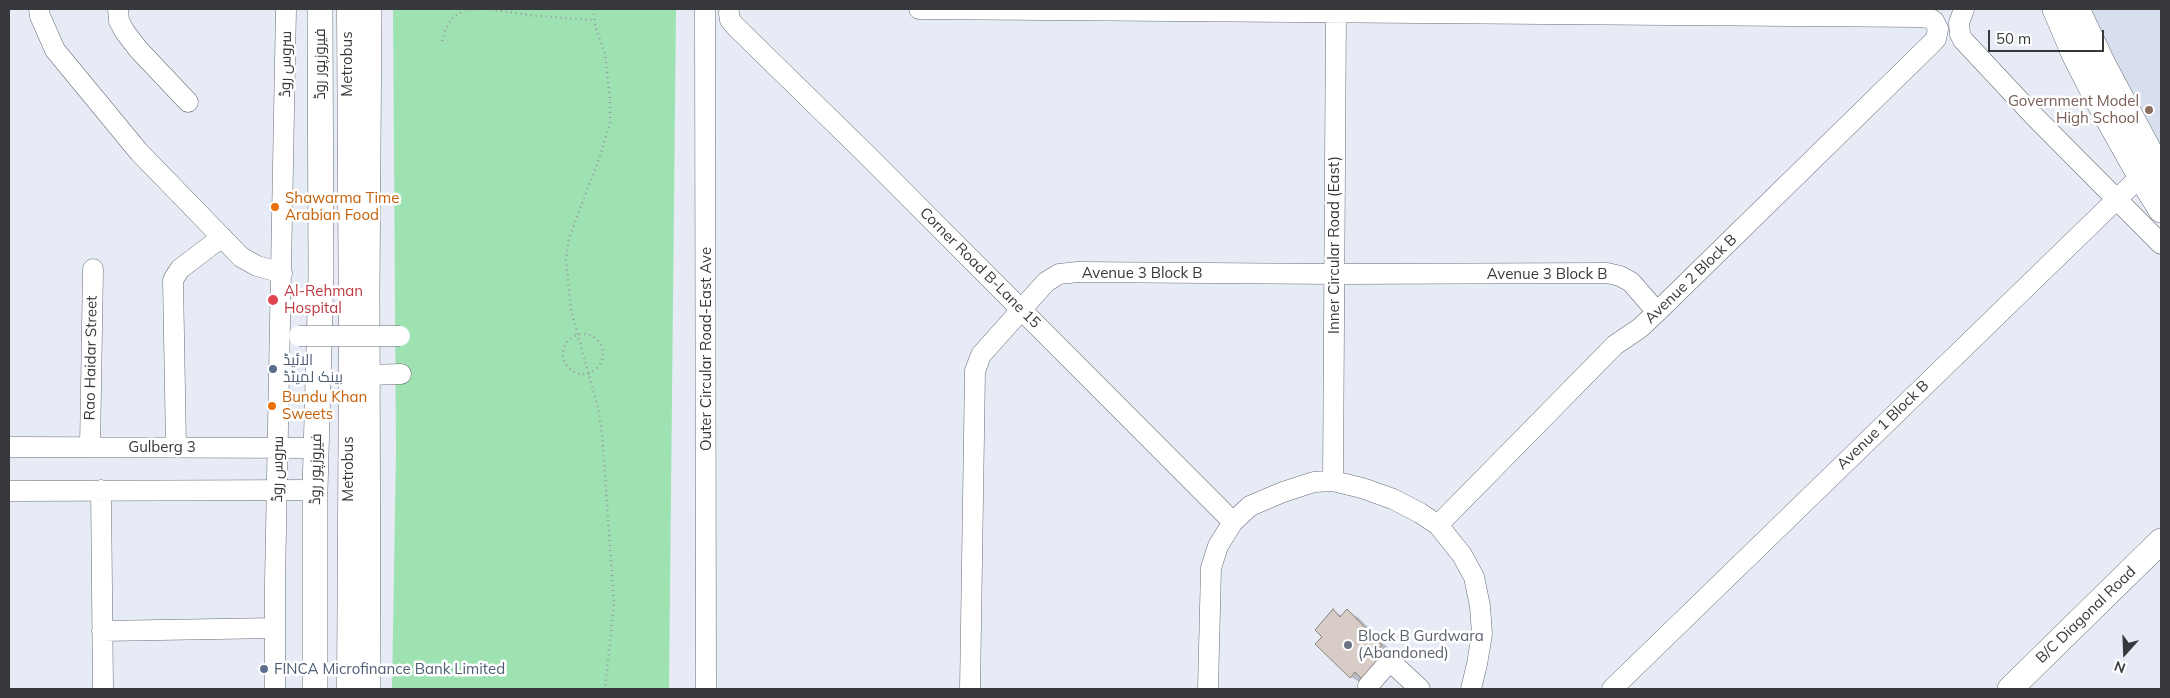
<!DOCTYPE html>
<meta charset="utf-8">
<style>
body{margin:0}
#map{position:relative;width:2170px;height:698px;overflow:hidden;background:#e6ebf6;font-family:Mulish,sans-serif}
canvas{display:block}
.frame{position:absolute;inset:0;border:10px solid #36383c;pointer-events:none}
.north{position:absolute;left:2100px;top:628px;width:50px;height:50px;-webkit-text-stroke:4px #fff;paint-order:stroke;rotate:200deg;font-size:14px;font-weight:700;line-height:20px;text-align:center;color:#36383c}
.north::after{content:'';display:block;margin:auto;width:18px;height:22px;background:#36383c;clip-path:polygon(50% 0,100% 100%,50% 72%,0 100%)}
.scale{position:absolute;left:1988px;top:30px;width:116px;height:22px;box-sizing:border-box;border:2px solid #36383c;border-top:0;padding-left:6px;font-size:15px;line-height:18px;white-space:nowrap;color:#36383c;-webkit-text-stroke:4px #fff;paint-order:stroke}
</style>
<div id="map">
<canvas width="2170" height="698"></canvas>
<div class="frame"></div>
<div class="north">N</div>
<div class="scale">50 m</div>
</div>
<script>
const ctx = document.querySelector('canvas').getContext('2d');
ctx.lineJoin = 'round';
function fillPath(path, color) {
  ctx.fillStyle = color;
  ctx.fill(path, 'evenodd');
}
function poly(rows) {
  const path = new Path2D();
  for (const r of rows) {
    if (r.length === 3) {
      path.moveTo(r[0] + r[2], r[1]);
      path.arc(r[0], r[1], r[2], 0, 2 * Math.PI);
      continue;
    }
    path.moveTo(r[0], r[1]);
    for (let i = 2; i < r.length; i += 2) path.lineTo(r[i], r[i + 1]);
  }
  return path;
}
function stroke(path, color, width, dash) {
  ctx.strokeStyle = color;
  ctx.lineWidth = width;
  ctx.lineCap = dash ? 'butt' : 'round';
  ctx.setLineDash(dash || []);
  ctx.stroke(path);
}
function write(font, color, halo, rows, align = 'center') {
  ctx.font = font + ' Mulish,Cairo,sans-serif';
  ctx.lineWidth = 5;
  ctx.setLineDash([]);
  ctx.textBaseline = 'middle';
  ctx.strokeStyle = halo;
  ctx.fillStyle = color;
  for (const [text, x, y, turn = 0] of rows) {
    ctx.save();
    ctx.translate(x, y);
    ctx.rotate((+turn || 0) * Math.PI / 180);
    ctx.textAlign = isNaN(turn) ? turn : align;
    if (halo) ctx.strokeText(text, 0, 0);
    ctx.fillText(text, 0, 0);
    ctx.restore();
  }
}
fillPath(poly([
 [2088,9,2161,9,2161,156]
]), '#d7dfef');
fillPath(poly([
 [393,9,676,9,669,689,392,689,396,451]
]), '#9ee2b2');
fillPath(poly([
 [1333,611,1342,616,1347,611,1359,618,1393,653,1363,684,1351,677,1323,637]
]), '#0003');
const building = poly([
 [1333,609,1340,617,1347,609,1382,645,1376,651,1384,658,1363,680,1355,672,1350,678,1315,644,1322,637,1315,630,1333,609]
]);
fillPath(building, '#d8cdc6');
stroke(building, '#8b817b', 1);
const minor = poly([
 [39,9,40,16,55,50,139,152,241,257,257,266,282,273],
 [118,9,119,21,125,32,138,49,188,102],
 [347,9,349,352,347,689],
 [705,9,706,689],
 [919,9,1919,17,1929,18,1934,21,1938,29],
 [1964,9,1959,23,1960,34,1963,40,2034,116,2161,244],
 [729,13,730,20,736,27,866,154,1233,522],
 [300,303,320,303],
 [367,375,401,374],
 [9,447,316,448],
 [90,447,93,269],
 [176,447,173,280,180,269,222,237],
 [1333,481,1336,9],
 [101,490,103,689],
 [9,491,315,490],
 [1438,525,1615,345,1640,328,1657,312,1928,47,1936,39,1938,29],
 [102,631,275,628],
 [1368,686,1390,661,1420,689],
 [275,689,275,582,286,9],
 [970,689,975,371,981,355,1046,282,1059,274,1078,272,1334,274,1607,273,1620,276,1631,282,1657,312],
 [1208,689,1211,568,1218,546,1233,522,1250,506,1283,492,1314,482,1333,481,1362,488,1393,499,1420,513,1438,525,1462,555,1474,577,1480,606,1482,634,1477,664,1471,689],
 [1612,689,2150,167]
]);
const major = poly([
 [2055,9,2075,56,2098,101,2140,176,2161,210],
 [2077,9,2103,64,2161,173],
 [315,689,315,490,321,275,320,9],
 [368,689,367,292,369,9],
 [2010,689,2161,541]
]);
stroke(minor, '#696d76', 21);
stroke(major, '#696d76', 26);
stroke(poly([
 [486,9,538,16,593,20],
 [593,9,596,29,605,54,610,99,610,123,600,156,569,238,566,260,571,310,598,408,602,433,614,603,605,689],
 [442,41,445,30,453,17,465,10,477,9],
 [583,354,20]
]), '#989ba3', 2.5, [1, 4]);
stroke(minor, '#fff', 20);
stroke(major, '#fff', 25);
const minorBridge = poly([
 [299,336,400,336]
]);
stroke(minorBridge, '#696d76', 21, []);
stroke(minorBridge, '#fff', 20);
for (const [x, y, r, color] of [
 [2149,110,5,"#8d6e63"],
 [275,207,5,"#e8710a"],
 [273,300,6,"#e0444e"],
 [273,369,5,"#5c6f8a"],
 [272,406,5,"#e8710a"],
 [1348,645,5,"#6b7280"],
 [264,669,5,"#5c6f8a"]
]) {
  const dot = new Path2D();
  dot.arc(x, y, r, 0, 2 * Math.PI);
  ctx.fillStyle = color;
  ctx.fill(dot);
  stroke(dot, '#fff', 2);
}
write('15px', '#36383c', '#fff', [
 ["سروس روڈ",286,64,-89],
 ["فیروزپور روڈ",320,64,-90],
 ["Metrobus",347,64,-90],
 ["Inner Circular Road (East)",1334,245,-90],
 ["Corner Road B-Lane 15",980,268,45],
 ["Avenue 3 Block B",1142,273],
 ["Avenue 3 Block B",1547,274],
 ["Avenue 2 Block B",1691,279,-44],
 ["Outer Circular Road-East Ave",706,349,-90],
 ["Rao Haidar Street",91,358,-89],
 ["Avenue 1 Block B",1883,425,-44],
 ["Gulberg 3",162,447],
 ["سروس روڈ",278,469,-89],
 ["فیروزپور روڈ",316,469,-89],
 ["Metrobus",348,469,-90],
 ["B/C Diagonal Road",2086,615,-44]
]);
write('15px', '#785e54', '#fff', [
 ["Government Model",2139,101],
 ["High School",2139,118]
], 'right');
write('15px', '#c56008', '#fff', [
 ["Shawarma Time",285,198],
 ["Arabian Food",285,215],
 ["Bundu Khan",282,397],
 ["Sweets",282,414]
], 'left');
write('15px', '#be3a42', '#fff', [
 ["Al-Rehman",284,291],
 ["Hospital",284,308]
], 'left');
write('15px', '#4e5e75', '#fff', [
 ["الائیڈ",283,360],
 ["بینک لمیٹڈ",283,377],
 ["FINCA Microfinance Bank Limited",274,669]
], 'left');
write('15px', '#5b616d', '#fff', [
 ["Block B Gurdwara",1358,636],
 ["(Abandoned)",1358,653]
], 'left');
</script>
